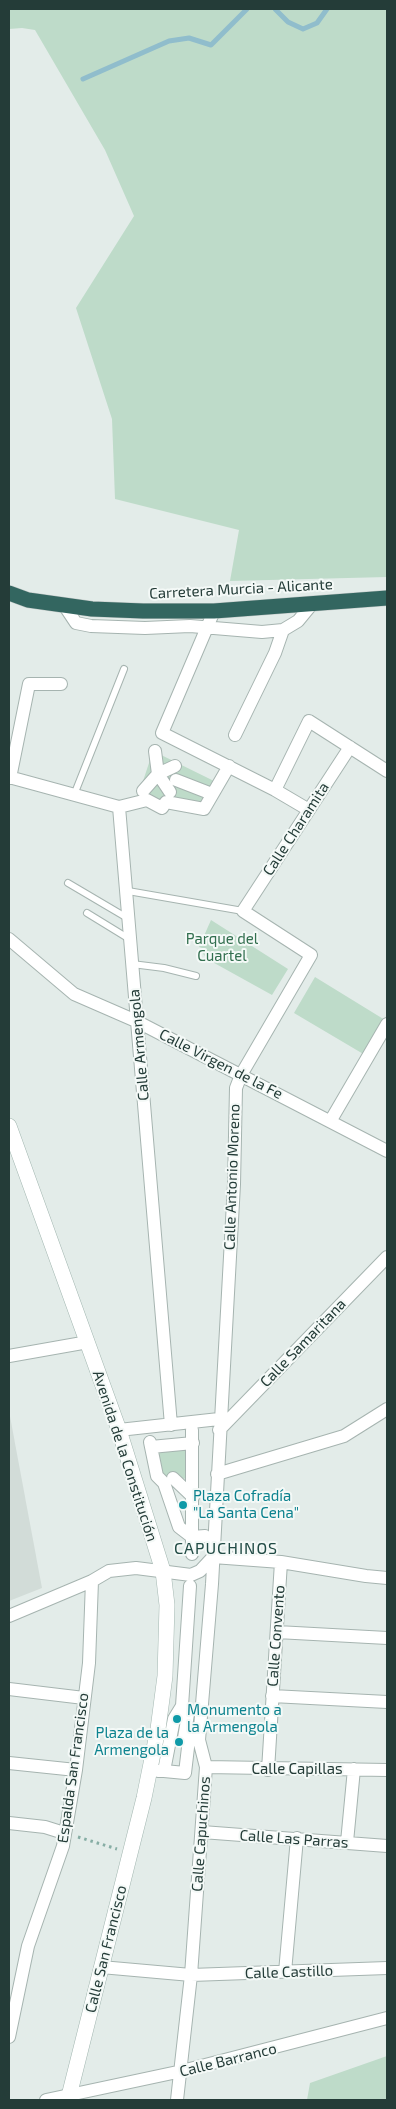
<!DOCTYPE html>
<meta charset="utf-8">
<style>
body{margin:0}
#map{position:relative;width:396px;height:2109px;overflow:hidden;background:#e3ece9;font-family:"Exo 2",sans-serif}
canvas{display:block}
.frame{position:absolute;inset:0;border:10px solid #243c38;pointer-events:none}
</style>
<div id="map">
<canvas width="396" height="2109"></canvas>
<div class="frame"></div>
</div>
<script>
const ctx = document.querySelector('canvas').getContext('2d');
ctx.lineJoin = 'round';
function fillPath(path, color) {
  ctx.fillStyle = color;
  ctx.fill(path, 'evenodd');
}
function poly(rows) {
  const path = new Path2D();
  for (const r of rows) {
    path.moveTo(r[0], r[1]);
    for (let i = 2; i < r.length; i += 2) path.lineTo(r[i], r[i + 1]);
  }
  return path;
}
function stroke(path, color, width, dash) {
  ctx.strokeStyle = color;
  ctx.lineWidth = width;
  ctx.lineCap = dash ? 'butt' : 'round';
  ctx.setLineDash(dash || []);
  ctx.stroke(path);
}
function write(font, color, halo, rows, align = 'center') {
  ctx.font = font + ' "Exo 2",sans-serif';
  ctx.lineWidth = 4;
  ctx.setLineDash([]);
  ctx.textBaseline = 'middle';
  ctx.strokeStyle = halo;
  ctx.fillStyle = color;
  for (const [text, x, y, turn = 0] of rows) {
    ctx.save();
    ctx.translate(x, y);
    ctx.rotate((+turn || 0) * Math.PI / 180);
    ctx.textAlign = isNaN(turn) ? turn : align;
    if (halo) ctx.strokeText(text, 0, 0);
    ctx.fillText(text, 0, 0);
    ctx.restore();
  }
}
fillPath(poly([
 [9,1411,42,1588,9,1601]
]), '#d2dcd8');
fillPath(poly([
 [9,9,387,9,387,577,230,581,239,530,115,499,112,419,76,308,134,216,105,150,35,30,22,28,9,29],
 [153,751,214,781,204,805,161,802,140,790],
 [211,920,288,969,272,995,207,959,201,951,202,948,199,947],
 [315,977,385,1020,365,1055,294,1013],
 [188,1450,188,1479,157,1476,158,1451],
 [387,2056,387,2100,307,2100,310,2083]
]), '#bedbc9');
stroke(poly([
 [275,9,288,22,303,29,317,23,327,9],
 [83,79,169,41,189,38,211,45,247,9]
]), '#90bdcc', 5);
const lane = poly([
 [74,795,124,669],
 [68,883,129,919],
 [128,891,243,911],
 [87,913,131,940],
 [132,964,164,968,196,976]
]);
const street = poly([
 [64,605,76,623,91,626,145,628,190,626,262,632,283,630,298,621,312,604],
 [214,611,162,733,275,790,309,810],
 [235,735,275,653,283,630],
 [155,751,158,774,170,792],
 [9,777,119,807,147,800,162,808,166,802,204,809,229,766],
 [10,778,29,684,61,684],
 [176,780,212,794],
 [275,790,309,721,387,771],
 [143,791,158,774,175,766],
 [119,807,171,1425],
 [9,939,74,994,136,1021,387,1151],
 [331,1120,387,1024],
 [9,1356,88,1342],
 [119,1430,219,1419],
 [219,1430,387,1257],
 [150,1442,157,1476,164,1483,179,1527,192,1537,205,1536],
 [151,1447,193,1443],
 [217,1474,344,1436,387,1409],
 [173,1478,193,1497],
 [192,1554,192,1430],
 [9,1616,92,1581,109,1571,136,1568,191,1575,200,1571,213,1557,281,1562,366,1576,387,1578],
 [277,1632,387,1638],
 [9,1689,84,1698],
 [272,1696,387,1702],
 [182,1706,188,1714,184,1738,191,1739],
 [9,1763,76,1770],
 [206,1767,387,1770],
 [268,1770,281,1562],
 [158,1771,164,1771,174,1719,182,1706,190,1586],
 [164,1771,185,1773,189,1739],
 [9,1823,45,1827,64,1833],
 [202,1832,387,1846],
 [347,1842,354,1769],
 [101,1967,191,1975,387,1968],
 [285,1972,297,1838],
 [9,2037,28,1946,63,1846,76,1770,89,1663,92,1581],
 [46,2100,182,2071,387,2018],
 [177,2100,191,1975,206,1767,199,1740,212,1584,234,1184,236,1088,241,1075,311,955,243,911,350,747]
]);
const secondary = poly([
 [9,1126,119,1430,163,1571,167,1605,165,1676,158,1729,144,1798,68,2100]
]);
const highway = poly([
 [9,593,28,600,92,609,143,611,214,611,387,598]
]);
stroke(lane, '#a6b4b0', 8);
stroke(street, '#a6b4b0', 14);
stroke(secondary, '#a3b7b1', 16);
stroke(highway, '#c2c8c7', 16);
stroke(poly([
 [78,1837,117,1849]
]), '#86ada4', 3, [2.5, 4]);
stroke(lane, '#fff', 6);
stroke(street, '#fff', 12);
stroke(secondary, '#fff', 15);
stroke(highway, '#336660', 15);
for (const [x, y, r, color] of [
 [183,1505,5,"#0f9aa8"],
 [177,1719,5,"#0f9aa8"],
 [179,1742,5,"#0f9aa8"]
]) {
  const dot = new Path2D();
  dot.arc(x, y, r, 0, 2 * Math.PI);
  ctx.fillStyle = color;
  ctx.fill(dot);
  stroke(dot, '#f4f9f7', 2);
}
write('15px', '#243c38', '#f4f9f7', [
 ["Carretera Murcia - Alicante",241,589,-3],
 ["Calle Charamita",296,829,-57],
 ["Calle Armengola",139,1045,-95],
 ["Calle Virgen de la Fe",221,1064,27],
 ["Calle Antonio Moreno",232,1177,-88],
 ["Calle Samaritana",303,1343,-46],
 ["Avenida de la Constitución",125,1456,72],
 ["Calle Convento",276,1636,-86],
 ["Espalda San Francisco",73,1768,-82],
 ["Calle Capillas",297,1769],
 ["Calle Capuchinos",201,1834,-86],
 ["Calle Las Parras",294,1839,4],
 ["Calle San Francisco",106,1949,-76],
 ["Calle Castillo",289,1972,-2],
 ["Calle Barranco",228,2060,-14]
]);
write('15px', '#326f4f', '#f4f9f7', [
 ["Parque del",222,939],
 ["Cuartel",222,956]
]);
write('15px', '#0d838f', '#f4f9f7', [
 ["Plaza Cofradía",193,1496],
 ["\"La Santa Cena\"",193,1513],
 ["Monumento a",187,1710],
 ["la Armengola",187,1727],
 ["Plaza de la",169,1733,"right"],
 ["Armengola",169,1750,"right"]
], 'left');
ctx.letterSpacing = '1px';
write('16px', '#224c46', '#f4f9f7', [
 ["CAPUCHINOS",226,1549]
]);
ctx.letterSpacing = '0px';
</script>
